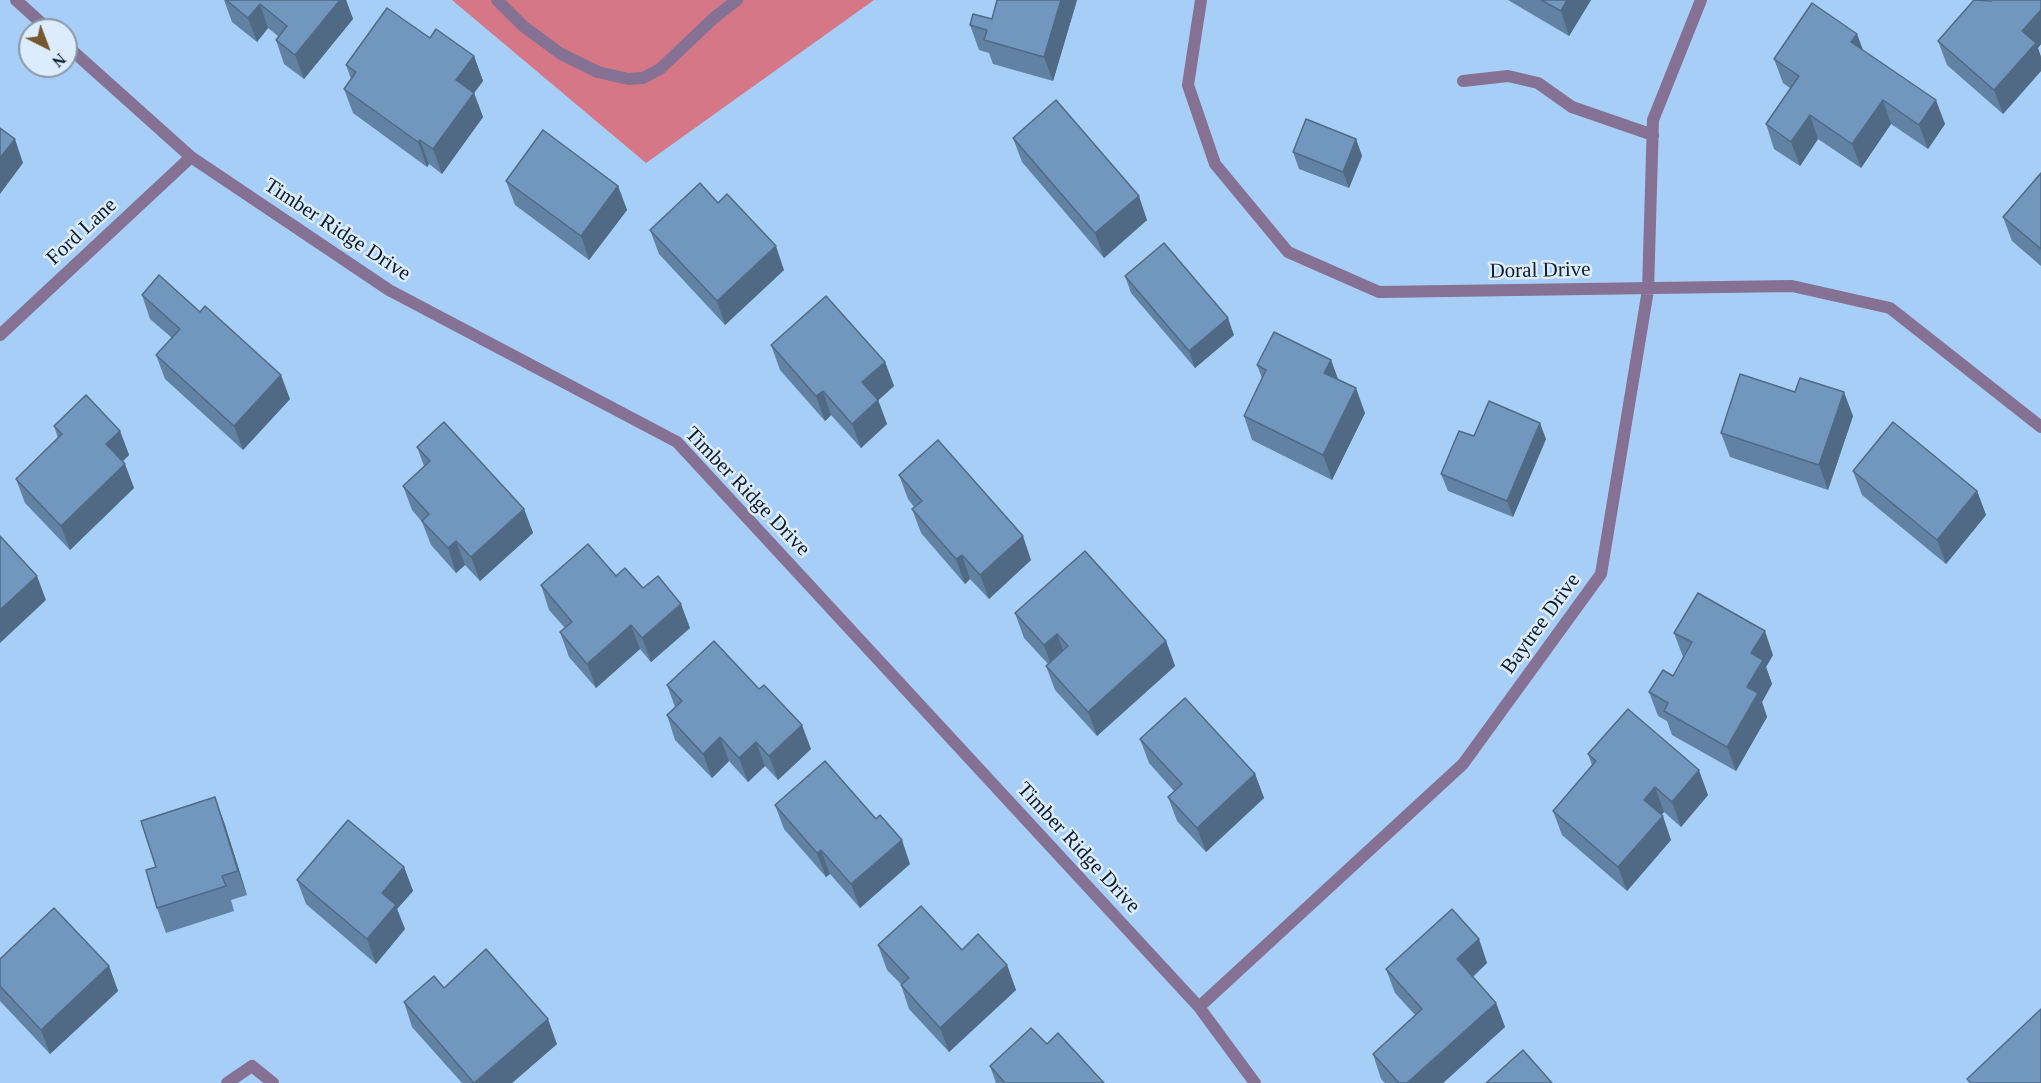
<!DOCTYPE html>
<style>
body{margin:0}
#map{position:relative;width:2041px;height:1083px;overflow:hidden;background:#a7cef7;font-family:Georgia,serif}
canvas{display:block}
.north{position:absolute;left:18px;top:18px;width:60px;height:60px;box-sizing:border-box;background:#ddecfd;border:2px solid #8998a9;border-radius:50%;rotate:138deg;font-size:16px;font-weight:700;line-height:24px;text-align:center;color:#0c1b2a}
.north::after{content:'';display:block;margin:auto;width:21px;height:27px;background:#77562d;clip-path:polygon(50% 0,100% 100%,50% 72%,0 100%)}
</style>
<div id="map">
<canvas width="2041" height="1083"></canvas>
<div class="north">N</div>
</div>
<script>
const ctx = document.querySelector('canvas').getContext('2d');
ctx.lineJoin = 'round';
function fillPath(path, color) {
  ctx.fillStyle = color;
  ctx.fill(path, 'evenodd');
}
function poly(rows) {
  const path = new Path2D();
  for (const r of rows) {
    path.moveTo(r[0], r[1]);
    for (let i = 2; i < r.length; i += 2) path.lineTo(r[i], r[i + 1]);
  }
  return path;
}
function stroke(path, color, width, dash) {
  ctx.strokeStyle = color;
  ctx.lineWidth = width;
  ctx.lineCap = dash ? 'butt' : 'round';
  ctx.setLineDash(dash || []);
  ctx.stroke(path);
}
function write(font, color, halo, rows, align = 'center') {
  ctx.font = font + ' Georgia,serif';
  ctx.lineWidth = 5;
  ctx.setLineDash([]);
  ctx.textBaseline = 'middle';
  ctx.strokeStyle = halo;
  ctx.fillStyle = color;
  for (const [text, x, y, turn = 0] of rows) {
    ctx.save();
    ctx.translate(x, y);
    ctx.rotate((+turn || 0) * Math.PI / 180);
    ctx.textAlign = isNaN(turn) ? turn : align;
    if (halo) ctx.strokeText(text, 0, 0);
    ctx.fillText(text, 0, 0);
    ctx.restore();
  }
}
fillPath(poly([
 [452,0,874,0,646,163]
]), '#d57787');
stroke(poly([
 [497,0,523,26,561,54,598,72,628,79,643,78,660,69,715,17,737,0],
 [1463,81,1508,76,1538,83,1572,107,1653,135]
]), '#857194', 12);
stroke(poly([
 [16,0,49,30],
 [1201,0,1188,85,1215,164,1288,252,1379,292,1792,286,1890,308,2041,427],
 [66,45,191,157,389,290,677,442,1199,1007,1255,1083],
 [0,335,191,157],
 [1199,1007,1463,764,1601,574,1648,290,1653,120,1701,0],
 [227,1083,252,1066,273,1083]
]), '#857194', 12);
fillPath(poly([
 [224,0,346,0,353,19,304,79,284,64,276,40,278,36,268,28,257,42,232,22],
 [1077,0,1053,81,993,64,989,53,979,50,970,25,992,19],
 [1508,0,1591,0,1569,36],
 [2041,0,2041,44,2038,48,2041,57,2041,71,2003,114,1947,65,1938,41,1991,1],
 [430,38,474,56,483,81,474,93,483,117,442,174,429,164,427,167,353,113,344,89,351,79,346,65],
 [1863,51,1945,124,1928,149,1891,124,1861,168,1818,139,1800,166,1774,149,1766,124,1790,88,1783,83,1774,59],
 [1013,138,1147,220,1104,258,1022,162],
 [1356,139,1362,156,1349,188,1299,169,1293,152],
 [2041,173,2041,266,2012,241,2003,217],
 [506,181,618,186,627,210,589,260,515,205],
 [718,203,784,270,725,325,659,254,650,230],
 [1125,276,1234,335,1195,368,1131,293],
 [142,295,200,312,290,399,243,450,165,379,156,355,172,338,150,319],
 [771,345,885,362,894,386,878,400,887,424,861,448,831,415,825,421,780,370],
 [1331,360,1338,379,1365,413,1332,480,1252,440,1244,416,1262,378,1257,365],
 [1853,416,1828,490,1730,457,1721,433],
 [54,426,120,431,129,455,123,461,134,488,70,550,25,503,16,479,58,438],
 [1474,436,1546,439,1513,517,1448,491,1441,474],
 [417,447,524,509,533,533,480,581,465,565,456,573,431,545,422,522,412,510,403,486,424,466],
 [1853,471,1977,491,1986,515,1946,564,1862,495],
 [899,475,1031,560,989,599,970,579,965,584,921,533,912,509,914,507,908,499],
 [616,576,643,588,690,628,651,662,640,649,596,688,569,657,560,632,565,628,549,610,541,585],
 [1015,613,1166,641,1175,666,1097,736,1055,690,1046,666,1048,664,1024,638],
 [1674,633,1773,655,1766,667,1772,684,1762,702,1767,717,1736,771,1672,735,1667,721,1658,716,1649,692,1673,676,1683,657],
 [667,685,811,749,778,780,765,766,748,782,729,761,712,778,675,740,667,715,675,707],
 [1140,739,1255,774,1264,798,1206,852,1177,821,1168,797,1174,791,1149,763],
 [1588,754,1708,795,1681,827,1664,812,1661,815,1671,840,1627,891,1562,835,1553,811,1592,765],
 [775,805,910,864,860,908,830,874,826,877,784,829],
 [224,822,247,895,231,900,234,911,166,933,157,908,156,867],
 [404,867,413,891,397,909,405,929,376,964,306,904,297,880],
 [1479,939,1487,963,1473,977,1496,1003,1505,1027,1443,1083,1385,1083,1381,1079,1373,1054,1415,1015,1395,993,1386,969],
 [878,945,962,950,1007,965,1016,990,949,1052,909,1009,901,985,901,984,887,970],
 [0,959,109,966,118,991,50,1054,0,1001],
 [444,988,557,1044,512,1083,462,1083,412,1027,404,1002],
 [1047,1044,1104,1083,996,1083,990,1066]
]), '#6282a3');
fillPath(poly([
 [340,0,346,0,353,19,304,79,295,55],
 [1061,0,1077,0,1053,81,1044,57],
 [1567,0,1591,0,1569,36,1561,11],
 [260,4,268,28,257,42,248,18],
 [2041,10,2041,44,2038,48,2041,57,2041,71,2003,114,1994,90,2022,31],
 [1857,34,1866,58,1851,42],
 [474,56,483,81,465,105,456,80],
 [474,93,483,117,442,174,433,149],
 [1883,100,1891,124,1861,168,1852,144],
 [1936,100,1945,124,1928,149,1919,125],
 [1810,115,1818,139,1800,166,1791,142],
 [15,139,23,163,0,194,0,158],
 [1356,139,1362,156,1349,188,1343,172],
 [420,140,429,164,427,167,418,142],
 [618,186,627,210,589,260,581,236],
 [1139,196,1147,220,1104,258,1095,233],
 [776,246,784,270,725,325,717,301],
 [1228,318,1234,335,1195,368,1189,351],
 [1331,360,1340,385,1324,373],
 [885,362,894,386,871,407,862,382],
 [281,375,290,399,243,450,234,426],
 [1356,388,1365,413,1332,480,1323,455],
 [823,391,831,415,825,421,816,396],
 [1844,392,1853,416,1828,490,1819,465],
 [878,400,887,424,861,448,852,424],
 [1540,423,1546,439,1513,517,1507,501],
 [120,431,129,455,115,469,106,444],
 [125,464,134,488,70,550,61,526],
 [1977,491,1986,515,1946,564,1937,540],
 [524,509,533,533,480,581,471,557],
 [1023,536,1031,560,989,599,980,575],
 [456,541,465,565,456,573,448,548],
 [962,555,970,579,965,584,956,559],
 [37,576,46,600,0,643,0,610],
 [681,604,690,628,651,662,642,638],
 [631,625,640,649,596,688,587,664],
 [1765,631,1773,655,1766,667,1772,684,1762,702,1767,717,1736,771,1727,747,1751,653],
 [1057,634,1066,658,1053,670,1044,645],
 [1166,641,1175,666,1097,736,1088,712],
 [802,725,811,749,778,780,769,756],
 [720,737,729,761,712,778,703,754],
 [756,742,765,766,748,782,739,758],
 [1699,770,1708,795,1681,827,1672,802],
 [1255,774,1264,798,1206,852,1197,828],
 [1655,787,1664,812,1653,824,1644,800],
 [215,797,224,822,247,895,238,871],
 [1663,816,1671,840,1627,891,1618,867],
 [902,840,910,864,860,908,851,884],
 [821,850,830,874,826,877,817,853],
 [404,867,413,891,397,909,405,929,376,964,367,939,382,893],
 [1479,939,1487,963,1465,983,1457,959],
 [1007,965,1016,990,949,1052,940,1028],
 [109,966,118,991,50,1054,41,1030],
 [1496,1003,1505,1027,1443,1083,1407,1083],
 [548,1019,557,1044,512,1083,475,1083]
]), '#506a85');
const building = poly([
 [226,0,340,0,295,55,276,40,287,26,260,4,248,18,226,0],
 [997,0,1061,0,1044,57,984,40,987,30,970,25,973,14,992,19,997,0],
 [1541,0,1567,0,1561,11,1541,0],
 [1974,0,1991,1,1992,0,2041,0,2041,10,2022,31,2036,43,1994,90,1938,41,1974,0],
 [1812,3,1857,34,1851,42,1936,100,1919,125,1883,100,1852,144,1810,115,1791,142,1766,124,1799,76,1774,59,1812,3],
 [387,8,430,38,436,29,474,56,456,80,474,93,433,149,420,140,418,142,344,89,356,72,346,65,387,8],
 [1056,100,1139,196,1095,233,1013,138,1056,100],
 [1306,119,1356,139,1343,172,1293,152,1306,119],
 [0,128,15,139,0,158,0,128],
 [543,130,618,186,581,236,506,181,543,130],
 [2041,173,2041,249,2003,217,2041,173],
 [700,183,718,203,727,194,776,246,717,301,650,230,700,183],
 [1164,243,1228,318,1189,351,1125,276,1164,243],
 [159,275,200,312,205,306,281,375,234,426,156,355,180,329,142,295,159,275],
 [826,296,885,362,862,382,878,400,852,424,823,391,816,396,771,345,826,296],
 [1274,332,1331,360,1324,373,1356,388,1323,455,1244,416,1266,370,1257,365,1274,332],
 [1740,374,1795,392,1800,378,1844,392,1819,465,1721,433,1740,374],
 [86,395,120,431,106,444,125,464,61,526,16,479,62,434,54,426,86,395],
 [1489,401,1540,423,1507,501,1441,474,1459,431,1474,436,1489,401],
 [444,422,524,509,471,557,456,541,448,548,422,521,429,514,403,486,430,461,417,447,444,422],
 [1893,422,1977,491,1937,540,1853,471,1893,422],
 [938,440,1023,536,980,575,962,555,956,559,912,509,922,501,899,475,938,440],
 [0,536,37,576,0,610,0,536],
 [588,544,616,576,625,568,643,588,658,576,681,604,642,638,631,625,587,664,560,632,572,622,541,585,588,544],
 [1085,551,1166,641,1088,712,1046,666,1068,646,1057,634,1044,645,1015,613,1085,551],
 [1698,593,1765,631,1751,653,1763,660,1747,687,1758,693,1727,747,1664,711,1668,703,1649,692,1663,670,1673,676,1692,642,1674,633,1698,593],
 [714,641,759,689,764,685,802,725,769,756,756,742,739,758,720,737,703,754,667,715,682,701,667,685,714,641],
 [1185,698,1255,774,1197,828,1168,797,1182,784,1140,739,1185,698],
 [1628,709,1699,770,1672,802,1655,787,1644,800,1663,816,1618,867,1553,811,1596,761,1588,754,1628,709],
 [825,761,876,819,880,815,902,840,851,884,821,850,817,853,775,805,825,761],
 [215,797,238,871,222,876,226,886,157,908,146,870,156,867,141,821,215,797],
 [348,820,404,867,382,893,396,905,367,939,297,880,348,820],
 [921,906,962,950,978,934,1007,965,940,1028,901,985,909,978,878,945,921,906],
 [54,908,109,966,41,1030,0,986,0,959,54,908],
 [1452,909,1479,939,1457,959,1496,1003,1407,1083,1399,1083,1373,1054,1422,1009,1386,969,1452,909],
 [486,949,548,1019,474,1083,404,1002,434,976,444,988,486,949],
 [2041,1009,2041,1083,1971,1083,1967,1079,2041,1009],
 [1031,1028,1047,1044,1058,1033,1104,1083,1005,1083,990,1066,1031,1028],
 [1523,1050,1552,1083,1486,1083,1523,1050]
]);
fillPath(building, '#7297be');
stroke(building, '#506a85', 1.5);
write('21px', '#0c1b2a', '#ddecfd', [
 ["Timber Ridge Drive",337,230,33],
 ["Ford Lane",82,232,-43],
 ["Doral Drive",1540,271,-1],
 ["Timber Ridge Drive",747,492,46],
 ["Baytree Drive",1541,624,-54],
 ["Timber Ridge Drive",1078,848,47]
]);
</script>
